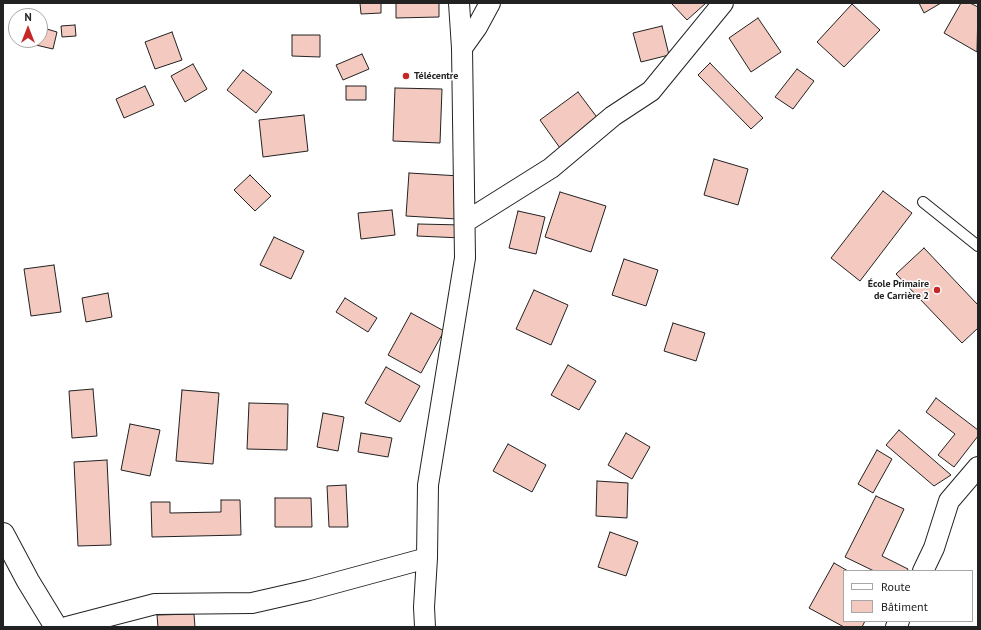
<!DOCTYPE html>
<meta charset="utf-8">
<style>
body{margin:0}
#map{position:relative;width:981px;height:630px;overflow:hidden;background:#fff;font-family:"PT Sans",sans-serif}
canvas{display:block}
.frame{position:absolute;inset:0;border:4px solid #222;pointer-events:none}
.legend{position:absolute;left:843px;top:570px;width:130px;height:52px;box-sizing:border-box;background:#fff;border:1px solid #a7a7a7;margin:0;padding:5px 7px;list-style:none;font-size:12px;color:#222}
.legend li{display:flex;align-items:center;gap:8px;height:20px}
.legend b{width:20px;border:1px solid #a7a7a7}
.north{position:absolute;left:8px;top:8px;width:40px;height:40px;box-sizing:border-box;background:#fff;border:1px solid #a7a7a7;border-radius:50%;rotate:0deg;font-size:11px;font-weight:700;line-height:16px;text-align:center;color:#222}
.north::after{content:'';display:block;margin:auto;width:14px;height:18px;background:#c62828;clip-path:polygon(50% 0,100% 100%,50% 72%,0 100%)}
</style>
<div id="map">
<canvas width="981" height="630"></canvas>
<div class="frame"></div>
<ul class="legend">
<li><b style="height:5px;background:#fff"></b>Route</li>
<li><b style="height:11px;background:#f3c9c0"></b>Bâtiment</li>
</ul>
<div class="north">N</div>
</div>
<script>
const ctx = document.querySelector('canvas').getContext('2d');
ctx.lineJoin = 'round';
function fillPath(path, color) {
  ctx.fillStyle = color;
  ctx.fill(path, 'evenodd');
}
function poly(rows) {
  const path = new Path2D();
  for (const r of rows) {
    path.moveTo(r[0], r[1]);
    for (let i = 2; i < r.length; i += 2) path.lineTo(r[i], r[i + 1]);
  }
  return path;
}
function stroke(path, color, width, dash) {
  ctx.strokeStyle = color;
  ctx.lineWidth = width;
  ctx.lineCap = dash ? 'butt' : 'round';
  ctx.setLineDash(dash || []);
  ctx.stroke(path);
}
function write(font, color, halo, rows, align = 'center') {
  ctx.font = font + ' "PT Sans",sans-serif';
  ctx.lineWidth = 3;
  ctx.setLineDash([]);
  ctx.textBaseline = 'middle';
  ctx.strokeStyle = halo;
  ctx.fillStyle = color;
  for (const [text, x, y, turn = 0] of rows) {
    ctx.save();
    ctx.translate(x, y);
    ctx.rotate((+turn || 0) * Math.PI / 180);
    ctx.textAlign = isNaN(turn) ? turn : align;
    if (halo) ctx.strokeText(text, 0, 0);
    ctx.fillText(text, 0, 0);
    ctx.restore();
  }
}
const building = poly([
 [360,3,381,3,381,13,361,14,360,3],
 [396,3,439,3,439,17,396,18,396,3],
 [671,3,706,3,687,20,671,3],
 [919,3,941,3,924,13,919,3],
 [961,3,970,3,978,7,977,52,944,33,961,3],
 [852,4,880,30,844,67,817,42,852,4],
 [758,18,781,52,751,72,729,38,758,18],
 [75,25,76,36,62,37,61,26,75,25],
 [662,26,669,55,641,62,633,33,662,26],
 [40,27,57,32,53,49,23,42,23,40,40,40,40,27],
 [172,32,182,60,155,69,145,42,172,32],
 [292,35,320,35,320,57,292,56,292,35],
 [362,54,369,69,343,80,336,65,362,54],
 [710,63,763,118,751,129,698,75,710,63],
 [193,64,207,89,185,102,171,76,193,64],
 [797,69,814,81,793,109,775,97,797,69],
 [243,70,272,92,256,113,227,90,243,70],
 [145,86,154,105,124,118,116,99,145,86],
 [346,86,366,86,366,100,346,100,346,86],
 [395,88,442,89,440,143,393,141,395,88],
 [578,92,599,120,560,148,540,120,578,92],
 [304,115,308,151,263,157,259,120,304,115],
 [714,159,748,169,738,205,704,195,714,159],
 [409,173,460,176,457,219,406,216,409,173],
 [250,175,271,196,255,211,234,190,250,175],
 [883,191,912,213,860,281,831,258,883,191],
 [560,192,606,206,591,252,545,237,560,192],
 [392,210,395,235,361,239,358,213,392,210],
 [518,211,545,217,536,254,509,248,518,211],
 [418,224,463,225,462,238,417,236,418,224],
 [274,237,304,251,291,279,260,265,274,237],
 [924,248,978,305,978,328,962,343,896,274,924,248],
 [624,259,658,270,646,306,612,295,624,259],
 [54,265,61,312,31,316,24,269,54,265],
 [534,290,568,305,551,345,516,329,534,290],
 [108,293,112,317,86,322,82,298,108,293],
 [345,298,377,318,368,332,336,312,345,298],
 [411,313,444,331,421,373,388,355,411,313],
 [673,323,705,333,696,361,664,351,673,323],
 [568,365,596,381,579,410,551,395,568,365],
 [386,367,420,386,400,422,365,403,386,367],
 [93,389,97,436,72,438,69,391,93,389],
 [182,390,219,393,213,464,176,461,182,390],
 [936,398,978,430,978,436,954,467,938,455,955,434,926,412,936,398],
 [249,403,288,404,287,450,247,449,249,403],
 [323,413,344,417,338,451,317,447,323,413],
 [130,424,160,430,150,476,121,470,130,424],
 [899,430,951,475,934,486,886,445,899,430],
 [361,433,392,438,388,457,358,452,361,433],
 [626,433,650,447,632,479,608,465,626,433],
 [508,444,546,465,532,492,493,471,508,444],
 [877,450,892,459,873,493,858,484,877,450],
 [107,460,111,545,78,546,74,462,107,460],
 [597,481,628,483,627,518,596,516,597,481],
 [346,485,348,527,329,527,327,486,346,485],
 [876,496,904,509,882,556,908,569,907,571,874,571,845,557,876,496],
 [275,498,311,498,312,527,275,527,275,498],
 [221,500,240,500,241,535,152,537,151,502,170,502,170,513,221,512,221,500],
 [610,532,638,542,626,576,598,567,610,532],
 [834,563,848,571,844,571,844,621,865,621,862,627,844,627,809,608,834,563],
 [194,614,195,627,158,627,157,615,194,614]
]);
fillPath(building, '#f3c9c0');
stroke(building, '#222', 1);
const lane = poly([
 [923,202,978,246]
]);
const street = poly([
 [462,48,477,27,490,3],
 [465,222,551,168,613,116,651,91,723,3],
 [923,571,934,548,949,501,978,467],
 [67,627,155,604,252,603,309,590,427,558],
 [425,627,424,607,427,558,428,485,465,258,462,48,459,3],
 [896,627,899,621]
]);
const highway = poly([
 [3,534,28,581,56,627]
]);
stroke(lane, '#222', 12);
stroke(street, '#222', 22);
stroke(highway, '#222', 24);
stroke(lane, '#fff', 10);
stroke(street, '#fff', 20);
stroke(highway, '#fff', 22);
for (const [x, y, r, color] of [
 [406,76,4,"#c62828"],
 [937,290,4,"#c62828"]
]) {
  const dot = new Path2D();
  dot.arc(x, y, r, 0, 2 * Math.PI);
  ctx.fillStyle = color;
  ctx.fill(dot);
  stroke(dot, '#fff', 1.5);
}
write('bold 10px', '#222', '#fff', [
 ["Télécentre",414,76],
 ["École Primaire",929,284,"right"],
 ["de Carrière 2",929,296,"right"]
], 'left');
</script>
